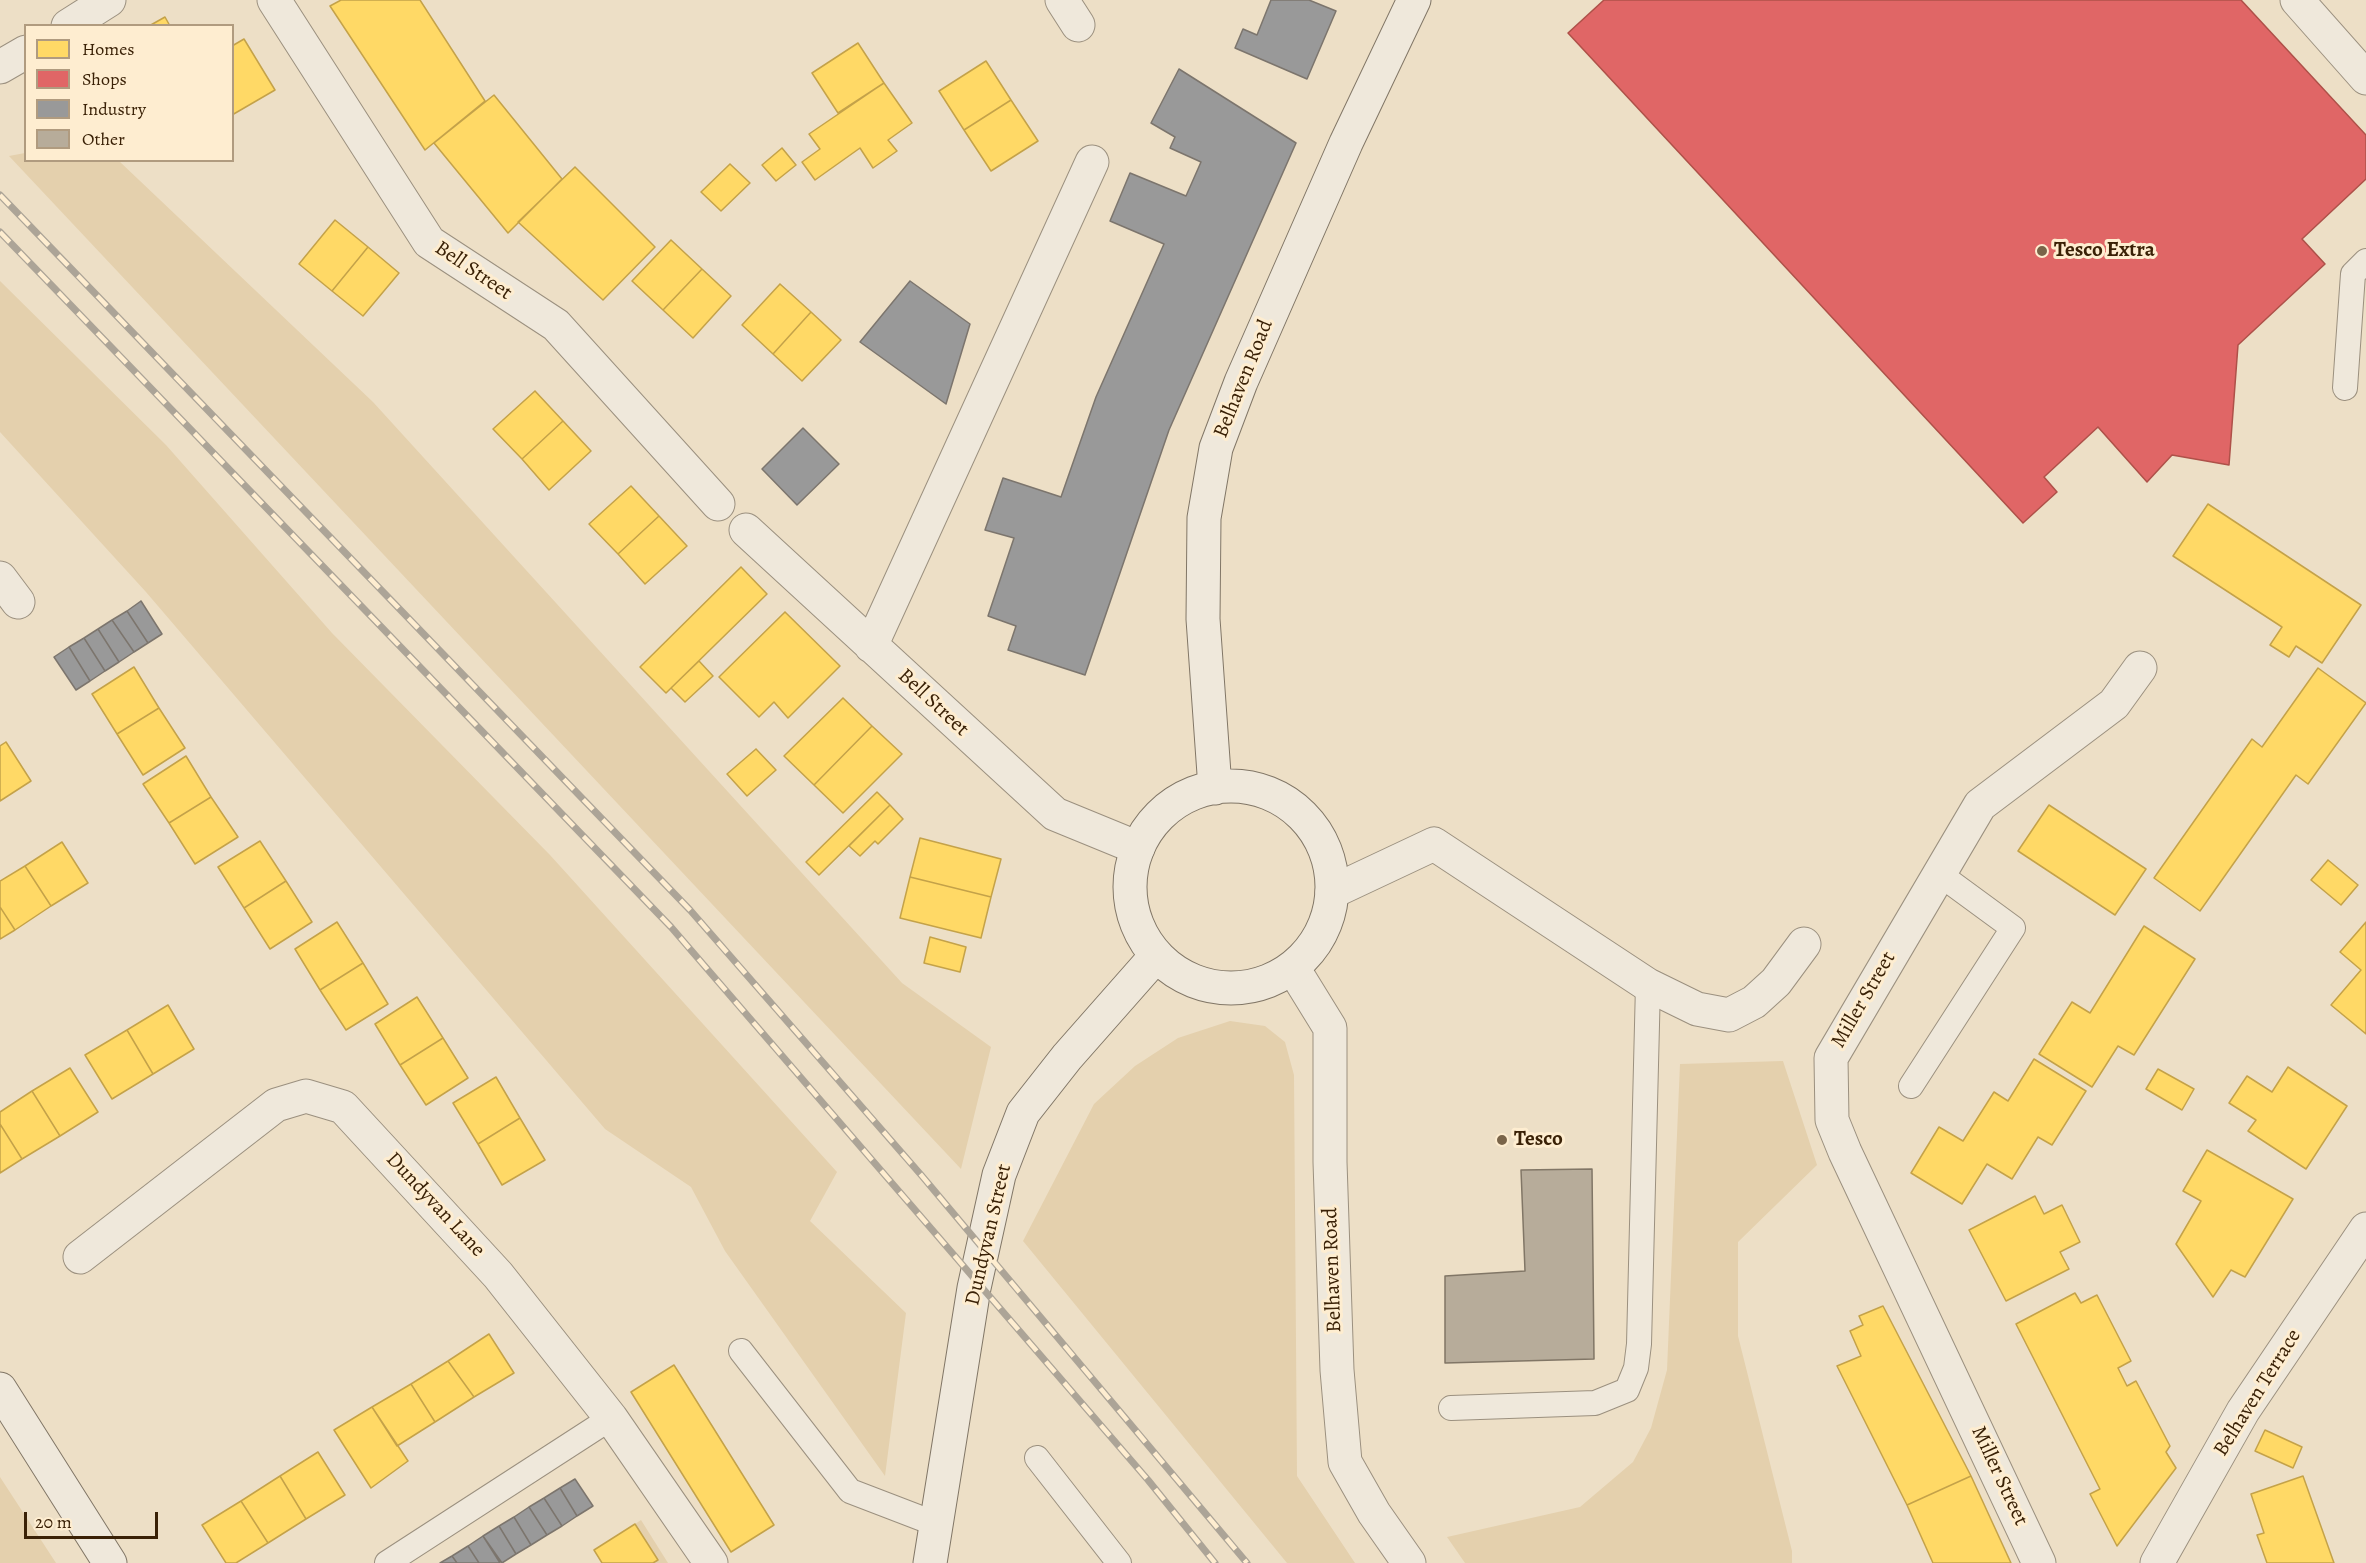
<!DOCTYPE html>
<style>
body{margin:0}
#map{position:relative;width:2366px;height:1563px;overflow:hidden;background:#eddfc6;font-family:Alegreya,serif}
canvas{display:block}
.legend{position:absolute;left:24px;top:24px;width:210px;height:138px;box-sizing:border-box;background:#feedd0;border:2px solid #b09b7f;margin:0;padding:8px 10px;list-style:none;font-size:18px;color:#3a2106}
.legend li{display:flex;align-items:center;gap:12px;height:30px}
.legend b{width:30px;border:2px solid #b09b7f}
.scale{position:absolute;left:24px;top:1512px;width:134px;height:27px;box-sizing:border-box;border:3px solid #3a2106;border-top:0;padding-left:8px;font-size:18px;line-height:21px;white-space:nowrap;color:#3a2106;-webkit-text-stroke:4px #feedd0;paint-order:stroke}
</style>
<div id="map">
<canvas width="2366" height="1563"></canvas>
<ul class="legend">
<li><b style="height:16px;background:#ffd966"></b>Homes</li>
<li><b style="height:16px;background:#e06666"></b>Shops</li>
<li><b style="height:16px;background:#999"></b>Industry</li>
<li><b style="height:16px;background:#b7ac9a"></b>Other</li>
</ul>
<div class="scale">20 m</div>
</div>
<script>
const ctx = document.querySelector('canvas').getContext('2d');
ctx.lineJoin = 'round';
function fillPath(path, color) {
  ctx.fillStyle = color;
  ctx.fill(path, 'evenodd');
}
function poly(rows) {
  const path = new Path2D();
  for (const r of rows) {
    if (r.length === 3) {
      path.moveTo(r[0] + r[2], r[1]);
      path.arc(r[0], r[1], r[2], 0, 2 * Math.PI);
      continue;
    }
    path.moveTo(r[0], r[1]);
    for (let i = 2; i < r.length; i += 2) path.lineTo(r[i], r[i + 1]);
  }
  return path;
}
function stroke(path, color, width, dash) {
  ctx.strokeStyle = color;
  ctx.lineWidth = width;
  ctx.lineCap = dash ? 'butt' : 'round';
  ctx.setLineDash(dash || []);
  ctx.stroke(path);
}
function write(font, color, halo, rows, align = 'center') {
  ctx.font = font + ' Alegreya,serif';
  ctx.lineWidth = 6;
  ctx.setLineDash([]);
  ctx.textBaseline = 'middle';
  ctx.strokeStyle = halo;
  ctx.fillStyle = color;
  for (const [text, x, y, turn = 0] of rows) {
    ctx.save();
    ctx.translate(x, y);
    ctx.rotate((+turn || 0) * Math.PI / 180);
    ctx.textAlign = isNaN(turn) ? turn : align;
    if (halo) ctx.strokeText(text, 0, 0);
    ctx.fillText(text, 0, 0);
    ctx.restore();
  }
}
fillPath(poly([
 [25,153,26,160,119,161,373,402,902,983,991,1047,961,1169,9,156],
 [0,281,166,445,332,633,550,855,837,1172,810,1221,906,1313,885,1476,725,1251,691,1187,605,1129,146,592,0,432],
 [1230,1021,1265,1026,1285,1042,1294,1075,1297,1476,1355,1563,1287,1563,1023,1241,1094,1104,1135,1066,1178,1038],
 [1783,1061,1817,1165,1738,1242,1738,1336,1792,1551,1792,1563,1465,1563,1447,1537,1580,1507,1633,1462,1651,1428,1667,1370,1680,1064],
 [0,1477,56,1563,0,1563],
 [641,1520,668,1563,653,1563,658,1560,635,1524]
]), '#e4d0ad');
const homes = poly([
 [341,0,420,0,485,101,425,150,330,6,341,0],
 [165,17,170,26,149,26,165,17],
 [244,39,275,90,232,115,232,46,244,39],
 [858,43,884,83,838,113,812,73,858,43],
 [986,61,1011,100,964,130,939,91,986,61],
 [884,83,912,123,888,140,897,151,873,168,860,148,815,180,802,162,820,149,809,134,884,83],
 [494,95,562,179,508,233,434,143,494,95],
 [1011,100,1038,141,991,171,964,130,1011,100],
 [782,148,796,165,776,181,762,165,782,148],
 [730,164,750,183,721,211,701,192,730,164],
 [575,167,655,247,603,300,518,222,575,167],
 [335,220,368,247,332,291,299,264,335,220],
 [671,240,702,269,663,310,632,281,671,240],
 [368,247,399,273,363,316,332,291,368,247],
 [702,269,731,296,693,338,663,310,702,269],
 [780,284,811,312,773,354,742,325,780,284],
 [811,312,841,340,802,381,773,354,811,312],
 [535,391,563,421,522,459,493,429,535,391],
 [563,421,591,451,549,490,522,459,563,421],
 [631,486,659,516,618,554,589,524,631,486],
 [2208,504,2361,605,2322,663,2296,646,2289,657,2270,645,2282,627,2173,556,2208,504],
 [659,516,687,546,645,584,618,554,659,516],
 [741,567,767,594,666,693,640,667,741,567],
 [785,612,840,666,788,718,774,702,759,717,719,677,785,612],
 [699,661,713,676,685,702,671,688,699,661],
 [134,667,159,708,117,734,92,694,134,667],
 [2318,668,2366,703,2308,784,2296,775,2200,911,2154,878,2252,739,2262,747,2318,668],
 [843,698,872,726,814,785,784,756,843,698],
 [159,708,185,748,143,775,117,734,159,708],
 [872,726,902,754,843,813,814,785,872,726],
 [6,742,31,781,0,801,0,746,6,742],
 [756,749,776,770,747,796,727,774,756,749],
 [186,756,211,797,169,823,143,784,186,756],
 [877,792,890,805,819,875,806,862,877,792],
 [211,797,238,837,195,864,169,823,211,797],
 [890,805,903,819,878,844,875,841,860,856,849,846,890,805],
 [2049,805,2146,869,2115,915,2018,851,2049,805],
 [920,838,1001,859,991,897,910,877,920,838],
 [260,841,286,881,244,908,218,867,260,841],
 [62,842,88,883,51,906,25,866,62,842],
 [2328,860,2358,885,2341,905,2311,880,2328,860],
 [25,866,51,906,15,930,0,907,0,881,25,866],
 [910,877,991,897,981,938,900,918,910,877],
 [286,881,312,922,270,949,244,908,286,881],
 [0,907,15,930,0,939,0,907],
 [337,922,363,963,320,990,295,949,337,922],
 [2366,922,2366,1034,2331,1005,2361,970,2340,952,2366,922],
 [2144,926,2195,959,2134,1055,2118,1046,2092,1087,2039,1054,2072,1002,2090,1013,2144,926],
 [930,937,966,947,960,972,924,963,930,937],
 [363,963,388,1004,346,1030,320,990,363,963],
 [417,997,443,1038,400,1065,375,1024,417,997],
 [168,1005,194,1049,153,1074,127,1030,168,1005],
 [127,1030,153,1074,112,1099,85,1055,127,1030],
 [443,1038,468,1078,426,1105,400,1065,443,1038],
 [2034,1059,2086,1091,2052,1145,2038,1137,2012,1179,1987,1164,1962,1204,1911,1173,1939,1127,1963,1141,1994,1092,2008,1101,2034,1059],
 [2288,1067,2347,1106,2306,1169,2248,1131,2256,1120,2229,1103,2247,1076,2272,1092,2288,1067],
 [70,1068,98,1112,60,1136,32,1091,70,1068],
 [2158,1069,2194,1089,2182,1110,2146,1089,2158,1069],
 [496,1077,520,1118,478,1144,453,1103,496,1077],
 [32,1091,60,1136,22,1159,0,1124,0,1112,32,1091],
 [520,1118,545,1160,502,1185,478,1144,520,1118],
 [0,1124,22,1159,0,1173,0,1124],
 [2207,1150,2293,1199,2245,1277,2231,1270,2213,1297,2176,1244,2201,1201,2183,1191,2207,1150],
 [2035,1196,2044,1214,2062,1205,2080,1242,2060,1252,2069,1269,2006,1301,1969,1230,2035,1196],
 [2075,1293,2081,1303,2097,1295,2131,1361,2118,1368,2127,1386,2136,1381,2170,1446,2166,1452,2176,1468,2117,1546,2090,1494,2100,1489,2016,1324,2075,1293],
 [1883,1306,1971,1476,1907,1505,1837,1366,1861,1356,1850,1331,1863,1325,1859,1316,1883,1306],
 [489,1334,514,1373,474,1397,448,1361,489,1334],
 [448,1361,474,1397,435,1422,411,1384,448,1361],
 [674,1365,774,1525,731,1552,631,1392,674,1365],
 [411,1384,435,1422,397,1446,372,1407,411,1384],
 [372,1407,408,1461,371,1488,334,1430,372,1407],
 [2265,1430,2302,1447,2293,1468,2255,1451,2265,1430],
 [318,1452,345,1495,306,1519,280,1476,318,1452],
 [280,1476,306,1519,268,1543,241,1501,280,1476],
 [1971,1476,2011,1563,1933,1563,1907,1505,1971,1476],
 [2303,1476,2334,1563,2267,1563,2257,1535,2264,1533,2251,1494,2303,1476],
 [241,1501,268,1543,236,1563,226,1563,202,1525,241,1501],
 [635,1524,658,1560,653,1563,602,1563,594,1550,635,1524]
]);
fillPath(homes, '#ffd966');
stroke(homes, '#c4a249', 1.5);
const shops = poly([
 [1604,0,2241,0,2366,135,2366,179,2302,239,2325,264,2238,345,2229,465,2172,455,2147,482,2098,427,2044,477,2057,492,2023,523,1568,33,1604,0]
]);
fillPath(shops, '#e06666');
stroke(shops, '#ae5149', 1.5);
const industry = poly([
 [1271,0,1309,0,1336,11,1307,79,1235,48,1243,29,1257,35,1271,0],
 [1179,69,1296,143,1169,430,1085,675,1008,650,1016,626,988,616,1014,538,985,530,1003,478,1061,497,1096,397,1164,244,1110,221,1130,173,1186,196,1201,162,1170,148,1175,137,1151,123,1179,69],
 [910,281,970,324,946,404,860,342,910,281],
 [803,428,839,464,797,505,762,469,803,428],
 [141,601,162,634,148,643,127,611,141,601],
 [127,611,148,643,134,652,112,620,127,611],
 [112,620,134,652,119,662,98,629,112,620],
 [98,629,119,662,105,671,84,638,98,629],
 [84,638,105,671,90,681,69,647,84,638],
 [69,647,90,681,76,690,54,657,69,647],
 [575,1479,593,1506,577,1516,560,1488,575,1479],
 [560,1488,577,1516,562,1526,544,1498,560,1488],
 [544,1498,562,1526,547,1535,529,1507,544,1498],
 [529,1507,547,1535,531,1545,514,1517,529,1507],
 [514,1517,531,1545,516,1554,499,1526,514,1517],
 [499,1526,516,1554,502,1563,483,1536,499,1526],
 [483,1536,500,1563,479,1563,468,1546,483,1536],
 [468,1546,479,1563,457,1563,452,1556,468,1546],
 [452,1556,457,1563,440,1563,452,1556]
]);
fillPath(industry, '#999');
stroke(industry, '#7c756d', 1.5);
const building = poly([
 [1592,1169,1594,1359,1445,1363,1445,1276,1525,1271,1521,1170,1592,1169]
]);
fillPath(building, '#b7ac9a');
stroke(building, '#817666', 1.5);
const lane = poly([
 [2345,388,2353,274,2366,261],
 [1911,1086,2013,928,1938,873],
 [741,1351,850,1491,936,1524],
 [1451,1408,1595,1403,1627,1390,1636,1368,1639,1344,1648,985],
 [1037,1458,1119,1563],
 [387,1563,611,1418]
]);
const street = poly([
 [274,0,429,242,556,325,718,504],
 [1062,0,1078,25],
 [2297,0,2366,78],
 [68,26,109,0],
 [0,67,26,52],
 [746,530,1055,814,1138,848],
 [0,578,18,602],
 [871,646,1092,162],
 [1332,892,1434,844,1648,985,1697,1009,1729,1015,1754,1002,1776,982,1804,944],
 [1293,968,1330,1028,1330,1162,1337,1370,1345,1462,1374,1513,1409,1563],
 [80,1257,276,1105,306,1096,343,1107,498,1275,611,1418,711,1563],
 [2039,1563,1845,1152,1832,1120,1831,1058,1980,805,2114,704,2140,668],
 [2157,1563,2243,1411,2366,1229]
]);
const secondary = poly([
 [1231,887,101],
 [1215,788,1203,619,1204,518,1216,448,1241,382,1346,143,1414,0],
 [0,1389,110,1563],
 [930,1563,974,1288,999,1175,1023,1113,1067,1057,1156,956]
]);
stroke(lane, '#9b907f', 26);
stroke(street, '#9b907f', 35);
stroke(secondary, '#817666', 35);
stroke(lane, '#efe8db', 24);
stroke(street, '#efe8db', 33);
stroke(secondary, '#efe8db', 33);
const rail = poly([
 [0,195,690,910,922,1176,1247,1563],
 [0,232,671,927,1148,1480,1215,1563]
]);
stroke(rail, '#aca497', 7);
stroke(rail, '#feedd0', 4.5, [14]);
for (const [x, y, r, color] of [
 [2042,251,6,"#796449"],
 [1502,1140,6,"#796449"]
]) {
  const dot = new Path2D();
  dot.arc(x, y, r, 0, 2 * Math.PI);
  ctx.fillStyle = color;
  ctx.fill(dot);
  stroke(dot, '#feedd0', 2);
}
write('bold 21px', '#3a2106', '#feedd0', [
 ["Tesco Extra",2054,251],
 ["Tesco",1514,1140]
], 'left');
write('21px', '#3a2106', '#feedd0', [
 ["Bell Street",473,271,34],
 ["Belhaven Road",1244,379,-68],
 ["Bell Street",933,703,43],
 ["Miller Street",1864,1000,-60],
 ["Dundyvan Lane",435,1205,47],
 ["Dundyvan Street",989,1235,-77],
 ["Belhaven Road",1333,1270,-92],
 ["Belhaven Terrace",2258,1393,-58],
 ["Miller Street",1999,1476,65]
]);
</script>
